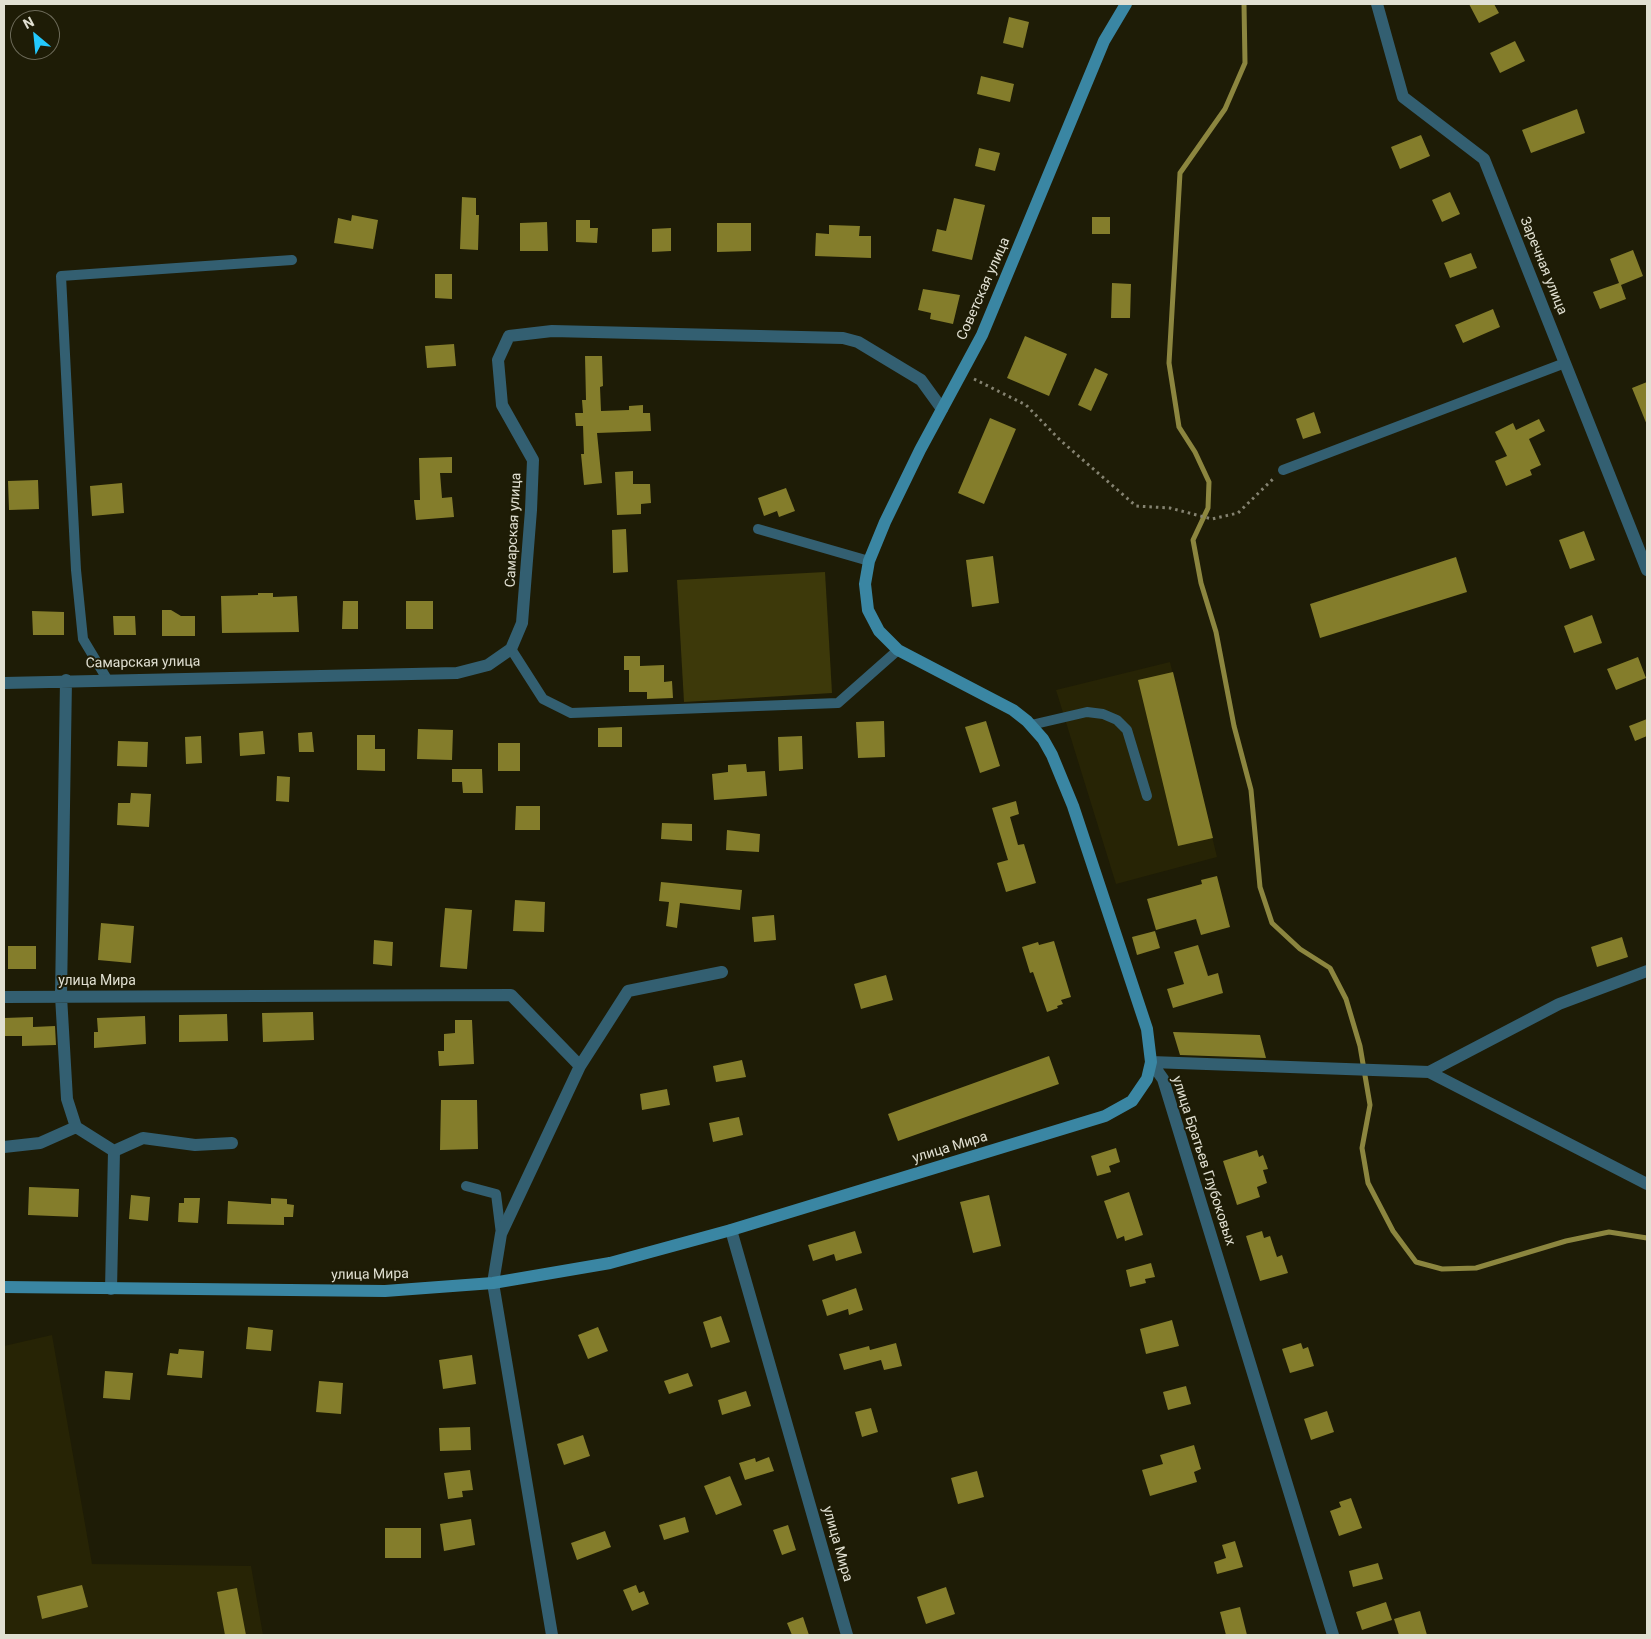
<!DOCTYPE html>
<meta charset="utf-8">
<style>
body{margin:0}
#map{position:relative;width:1651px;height:1639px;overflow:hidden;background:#1e1c06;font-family:Roboto,sans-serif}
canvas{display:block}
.frame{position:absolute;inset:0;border:5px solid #e1e0d2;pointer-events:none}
.north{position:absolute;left:10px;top:10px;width:50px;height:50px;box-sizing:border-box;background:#1e1c06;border:1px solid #6c6a58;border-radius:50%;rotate:332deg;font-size:14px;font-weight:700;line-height:20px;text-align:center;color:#e1e0d2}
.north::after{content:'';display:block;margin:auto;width:18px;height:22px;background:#23c9fe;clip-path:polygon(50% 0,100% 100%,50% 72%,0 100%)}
</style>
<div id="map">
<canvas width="1651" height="1639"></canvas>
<div class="frame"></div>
<div class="north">N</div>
</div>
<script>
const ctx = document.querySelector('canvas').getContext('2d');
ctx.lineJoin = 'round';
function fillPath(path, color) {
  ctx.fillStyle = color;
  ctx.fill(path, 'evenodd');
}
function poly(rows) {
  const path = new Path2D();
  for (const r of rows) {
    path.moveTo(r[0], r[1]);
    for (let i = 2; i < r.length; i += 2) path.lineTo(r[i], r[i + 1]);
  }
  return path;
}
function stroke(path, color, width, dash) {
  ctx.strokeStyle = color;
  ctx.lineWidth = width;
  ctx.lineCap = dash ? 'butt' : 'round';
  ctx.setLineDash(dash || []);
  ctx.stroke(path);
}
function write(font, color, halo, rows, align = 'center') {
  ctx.font = font + ' Roboto,sans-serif';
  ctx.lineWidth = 4;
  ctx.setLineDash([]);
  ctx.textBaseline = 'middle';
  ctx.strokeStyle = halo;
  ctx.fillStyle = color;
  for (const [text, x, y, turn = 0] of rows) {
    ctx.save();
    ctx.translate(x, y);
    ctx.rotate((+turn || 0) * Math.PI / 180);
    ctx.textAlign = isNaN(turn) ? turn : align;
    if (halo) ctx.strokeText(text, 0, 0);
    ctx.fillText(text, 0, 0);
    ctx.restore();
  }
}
fillPath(poly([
 [1170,662,1217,857,1116,884,1056,690],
 [52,1335,92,1564,251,1566,263,1635,4,1635,4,1346]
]), '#272405');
fillPath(poly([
 [825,572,832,693,684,702,677,580]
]), '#3d390a');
stroke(poly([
 [1244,4,1245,63,1225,109,1180,173,1169,363,1179,427,1195,452,1209,482,1208,508,1193,540,1201,583,1216,632,1234,726,1251,790,1260,887,1272,923,1300,949,1330,968,1346,999,1360,1046,1370,1105,1362,1148,1368,1183,1393,1231,1416,1262,1442,1269,1476,1268,1566,1241,1609,1232,1647,1238]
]), '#8c863f', 5);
fillPath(poly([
 [1469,4,1494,4,1499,13,1479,23],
 [1009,17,1029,22,1023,48,1003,43],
 [1515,41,1525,61,1500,73,1490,53],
 [981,76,1014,84,1010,102,977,94],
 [1577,109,1585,133,1531,153,1522,130],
 [1421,135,1430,156,1400,169,1391,147],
 [979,148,1000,153,995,171,975,166],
 [1450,192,1460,214,1442,222,1432,200],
 [462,197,476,198,476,215,479,215,478,250,460,249],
 [954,198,985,205,972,260,932,251,937,229,946,231],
 [352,215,378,220,373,249,334,243,338,218,351,221],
 [1092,217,1110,217,1110,234,1092,234],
 [576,220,590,220,590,228,598,228,597,243,576,242],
 [547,222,548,251,520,251,520,223],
 [717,223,751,223,751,251,717,252],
 [829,225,860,226,859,236,871,236,871,258,815,256,816,233,829,234],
 [671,228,671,251,652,252,652,229],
 [1633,250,1643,276,1621,285,1626,299,1600,309,1593,292,1619,283,1610,259],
 [1471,253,1477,268,1450,278,1444,263],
 [435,274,452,274,452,299,435,298],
 [1112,283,1131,284,1130,318,1111,318],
 [923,289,960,295,953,324,930,319,931,313,918,310],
 [1493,309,1500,327,1463,343,1455,325],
 [1025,336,1067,354,1049,396,1007,378],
 [454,344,456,366,427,368,425,346],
 [585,356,602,356,603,386,600,387,601,411,629,410,629,406,643,405,643,413,650,413,651,431,597,433,602,483,584,485,581,454,584,454,583,426,576,426,575,413,583,413,582,400,586,400],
 [1095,368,1108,374,1091,411,1078,405],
 [1647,382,1647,425,1632,388],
 [1314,412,1321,433,1303,439,1296,419],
 [990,418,1016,429,984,504,958,493],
 [1539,419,1545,431,1529,439,1541,465,1530,470,1532,475,1506,486,1495,461,1507,456,1495,432,1513,423,1516,430],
 [452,457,452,473,440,473,442,498,452,497,454,517,416,520,414,500,420,500,419,458],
 [633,471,633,484,650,484,651,503,641,504,641,514,617,515,615,472],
 [38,480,39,509,9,510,8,481],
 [122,483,124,513,92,516,90,486],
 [786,488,795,511,779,517,777,511,764,516,758,498],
 [626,529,628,572,613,573,612,530],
 [1584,531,1595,560,1570,569,1559,540],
 [993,556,999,603,972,607,966,560],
 [1456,557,1467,592,1320,638,1310,604],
 [258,593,273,593,273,597,297,596,299,632,222,633,221,596,258,595],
 [343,601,358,601,358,629,342,629],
 [406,601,433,601,433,629,406,629],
 [162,610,171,610,181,616,195,616,195,636,162,636],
 [32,611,64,612,64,635,33,635],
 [1592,615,1602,643,1574,653,1564,626],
 [113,616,135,616,136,635,114,635],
 [624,656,640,656,640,666,664,665,664,682,672,681,673,698,647,699,647,692,629,692,629,670,624,670],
 [1638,657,1646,678,1616,690,1607,669],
 [1173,672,1213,838,1178,846,1138,680],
 [1647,719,1647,736,1635,741,1629,726],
 [884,721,885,757,858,758,856,722],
 [986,721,1000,766,980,773,965,727],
 [622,727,622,747,598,747,598,728],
 [418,729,453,730,452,760,417,759],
 [263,731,265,754,240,756,239,733],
 [312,732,314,752,299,752,298,733],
 [357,735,375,735,375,749,385,749,385,771,357,770],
 [201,736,202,763,186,764,185,737],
 [802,736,803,769,779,771,778,737],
 [118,741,148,742,147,767,117,766],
 [498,743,520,743,520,771,498,771],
 [746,764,747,772,765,771,767,796,714,800,712,774,728,772,728,765],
 [452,769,482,769,483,793,463,793,462,782,452,782],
 [277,776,290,777,289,802,276,801],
 [131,793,151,794,149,827,117,825,118,803,130,803],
 [1016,801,1019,814,1010,817,1018,845,1024,844,1036,883,1006,892,997,863,1008,860,992,808],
 [516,806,540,806,540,830,515,830],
 [662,823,692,824,692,841,661,839],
 [727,830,760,834,759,852,726,850],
 [1217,876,1230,927,1201,935,1196,919,1156,930,1147,899,1202,884,1201,880],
 [661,882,742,890,740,910,680,903,677,928,666,926,669,902,659,901],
 [515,900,545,902,544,932,513,931],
 [445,908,472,910,467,969,440,967],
 [774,915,776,940,754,942,752,917],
 [101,923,134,926,131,963,98,960],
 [1155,931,1160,948,1137,955,1132,937],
 [1622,937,1628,957,1597,967,1591,947],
 [374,940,393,942,392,966,373,964],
 [1054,941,1071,997,1061,1000,1063,1004,1057,1006,1058,1008,1047,1012,1033,972,1030,973,1022,947,1038,942,1039,945],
 [1198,945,1208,976,1218,973,1223,993,1173,1008,1167,989,1184,984,1174,952],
 [8,946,36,946,36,969,8,969],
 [886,975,893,1000,861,1009,854,984],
 [313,1012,314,1040,263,1042,262,1013],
 [227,1014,228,1041,179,1042,179,1015],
 [145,1016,146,1044,94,1048,94,1032,98,1032,97,1018],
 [33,1017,33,1027,55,1026,56,1045,22,1046,22,1036,4,1036,4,1018],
 [455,1020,472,1020,474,1064,439,1066,438,1051,444,1051,444,1034,455,1033],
 [1173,1032,1260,1035,1266,1058,1180,1055],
 [1049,1056,1059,1084,898,1141,888,1114],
 [742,1060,746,1077,716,1082,713,1066],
 [667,1089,670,1105,642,1110,640,1094],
 [441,1100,477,1100,478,1149,440,1150],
 [739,1117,743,1135,713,1142,709,1123],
 [1116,1148,1120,1162,1109,1166,1111,1172,1097,1176,1091,1156],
 [1257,1150,1259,1157,1263,1155,1268,1169,1263,1170,1267,1183,1257,1187,1260,1197,1237,1205,1223,1161],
 [29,1187,79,1189,78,1217,28,1215],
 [1129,1192,1143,1235,1125,1241,1124,1236,1117,1239,1104,1201],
 [131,1195,150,1197,148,1221,129,1219],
 [989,1195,1001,1246,973,1253,960,1202],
 [184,1198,200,1198,198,1223,178,1222,179,1203,184,1203],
 [271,1198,287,1199,287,1204,294,1205,293,1217,284,1217,284,1225,227,1224,228,1201,271,1204],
 [855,1231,862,1253,836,1261,834,1254,813,1261,808,1245],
 [1262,1231,1264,1238,1270,1236,1277,1257,1282,1255,1288,1273,1260,1281,1246,1236],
 [1151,1263,1155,1277,1145,1279,1146,1283,1130,1287,1126,1270],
 [856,1288,863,1310,849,1315,848,1309,827,1316,822,1300],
 [721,1316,730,1342,711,1348,703,1322],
 [1172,1320,1179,1346,1146,1354,1140,1329],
 [248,1327,273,1330,271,1351,246,1349],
 [598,1327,608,1351,588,1359,578,1335],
 [896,1343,902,1366,884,1370,881,1360,844,1370,839,1354,869,1346,870,1350],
 [1301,1343,1303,1349,1308,1347,1314,1366,1290,1373,1282,1349],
 [179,1349,204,1351,202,1378,167,1375,170,1353,178,1354],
 [472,1355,476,1384,443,1389,439,1360],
 [105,1371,133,1373,130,1400,103,1398],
 [688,1373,693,1386,669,1394,664,1381],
 [319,1381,343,1383,341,1414,316,1412],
 [1186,1386,1191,1404,1168,1410,1163,1392],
 [746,1391,751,1406,722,1415,718,1400],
 [871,1408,878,1432,862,1437,855,1412],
 [1327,1411,1334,1432,1311,1440,1304,1419],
 [470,1427,471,1450,440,1451,439,1428],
 [583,1435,590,1456,564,1465,557,1444],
 [1194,1445,1201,1469,1194,1472,1197,1482,1150,1496,1142,1470,1163,1464,1160,1455],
 [769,1457,774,1471,745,1480,739,1463,755,1458,756,1462],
 [470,1470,473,1490,462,1491,463,1497,448,1499,444,1473],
 [977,1471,984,1497,958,1504,951,1478],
 [730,1476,742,1505,716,1515,704,1486],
 [1351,1498,1362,1528,1339,1536,1330,1511,1341,1507,1339,1502],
 [685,1517,689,1532,664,1540,659,1525],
 [471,1519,475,1545,444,1551,440,1524],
 [788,1525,796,1550,782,1555,773,1530],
 [385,1528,421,1528,421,1558,385,1558],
 [605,1531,611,1547,577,1560,571,1543],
 [1235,1541,1243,1567,1217,1574,1214,1562,1226,1558,1222,1545],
 [1378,1563,1383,1579,1353,1587,1349,1571],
 [82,1585,88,1607,42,1619,37,1596],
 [636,1585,639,1593,644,1591,649,1604,632,1611,623,1590],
 [946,1587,955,1614,926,1624,917,1597],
 [237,1588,246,1635,225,1635,217,1592],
 [1386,1602,1392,1620,1362,1630,1356,1612],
 [1240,1607,1247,1635,1226,1635,1220,1612],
 [1420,1611,1427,1635,1399,1635,1394,1619],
 [803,1617,809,1635,792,1635,787,1623]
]), '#847d2b');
stroke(poly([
 [974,379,1026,405,1060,440,1136,506,1170,508,1212,519,1238,513,1275,477]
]), '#858371', 3, [2.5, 4]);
stroke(poly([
 [1283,470,1565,363],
 [758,529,869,561],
 [511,649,543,699,571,713,838,703,898,650],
 [107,679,83,639,76,570,61,276,292,260],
 [1031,725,1087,712,1103,714,1117,720,1127,730,1147,796],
 [466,1186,496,1194,501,1234]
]), '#335f71', 10);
stroke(poly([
 [1377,4,1403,97,1484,159,1647,570],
 [66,680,61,996,67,1099,76,1127,114,1151,111,1289],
 [4,683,457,673,488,665,511,649,522,623,531,510,533,460,502,405,498,360,509,336,552,331,843,338,858,342,921,380,942,409],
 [4,997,511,995,580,1066],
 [1151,1062,1163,1079,1333,1635],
 [1151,1062,1429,1072,1559,1004,1647,971],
 [1429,1072,1647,1184],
 [4,1147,40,1143,76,1127],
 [114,1151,143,1138,195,1145,232,1143],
 [731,1230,847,1635],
 [552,1635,493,1283,501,1234,580,1066,628,991,722,972]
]), '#335f71', 12);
stroke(poly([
 [4,1287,385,1291,493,1283,610,1263,731,1230,1105,1116,1132,1101,1147,1079,1151,1062,1147,1029,1073,806,1052,755,1043,739,1027,721,1013,710,898,650,879,631,868,610,865,584,869,561,885,522,920,450,982,335,1104,41,1126,4]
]), '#3a86a3', 12);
write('14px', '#e1e0d2', '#1e1c06', [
 ["Заречная улица",1543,266,68],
 ["Советская улица",984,289,-66],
 ["Самарская улица",514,530,-87],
 ["Самарская улица",143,663,-1],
 ["улица Мира",97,981],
 ["улица Мира",950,1148,-17],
 ["улица Братьев Глубоковых",1203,1161,72],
 ["улица Мира",370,1275,-1],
 ["улица Мира",837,1544,74]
]);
</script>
